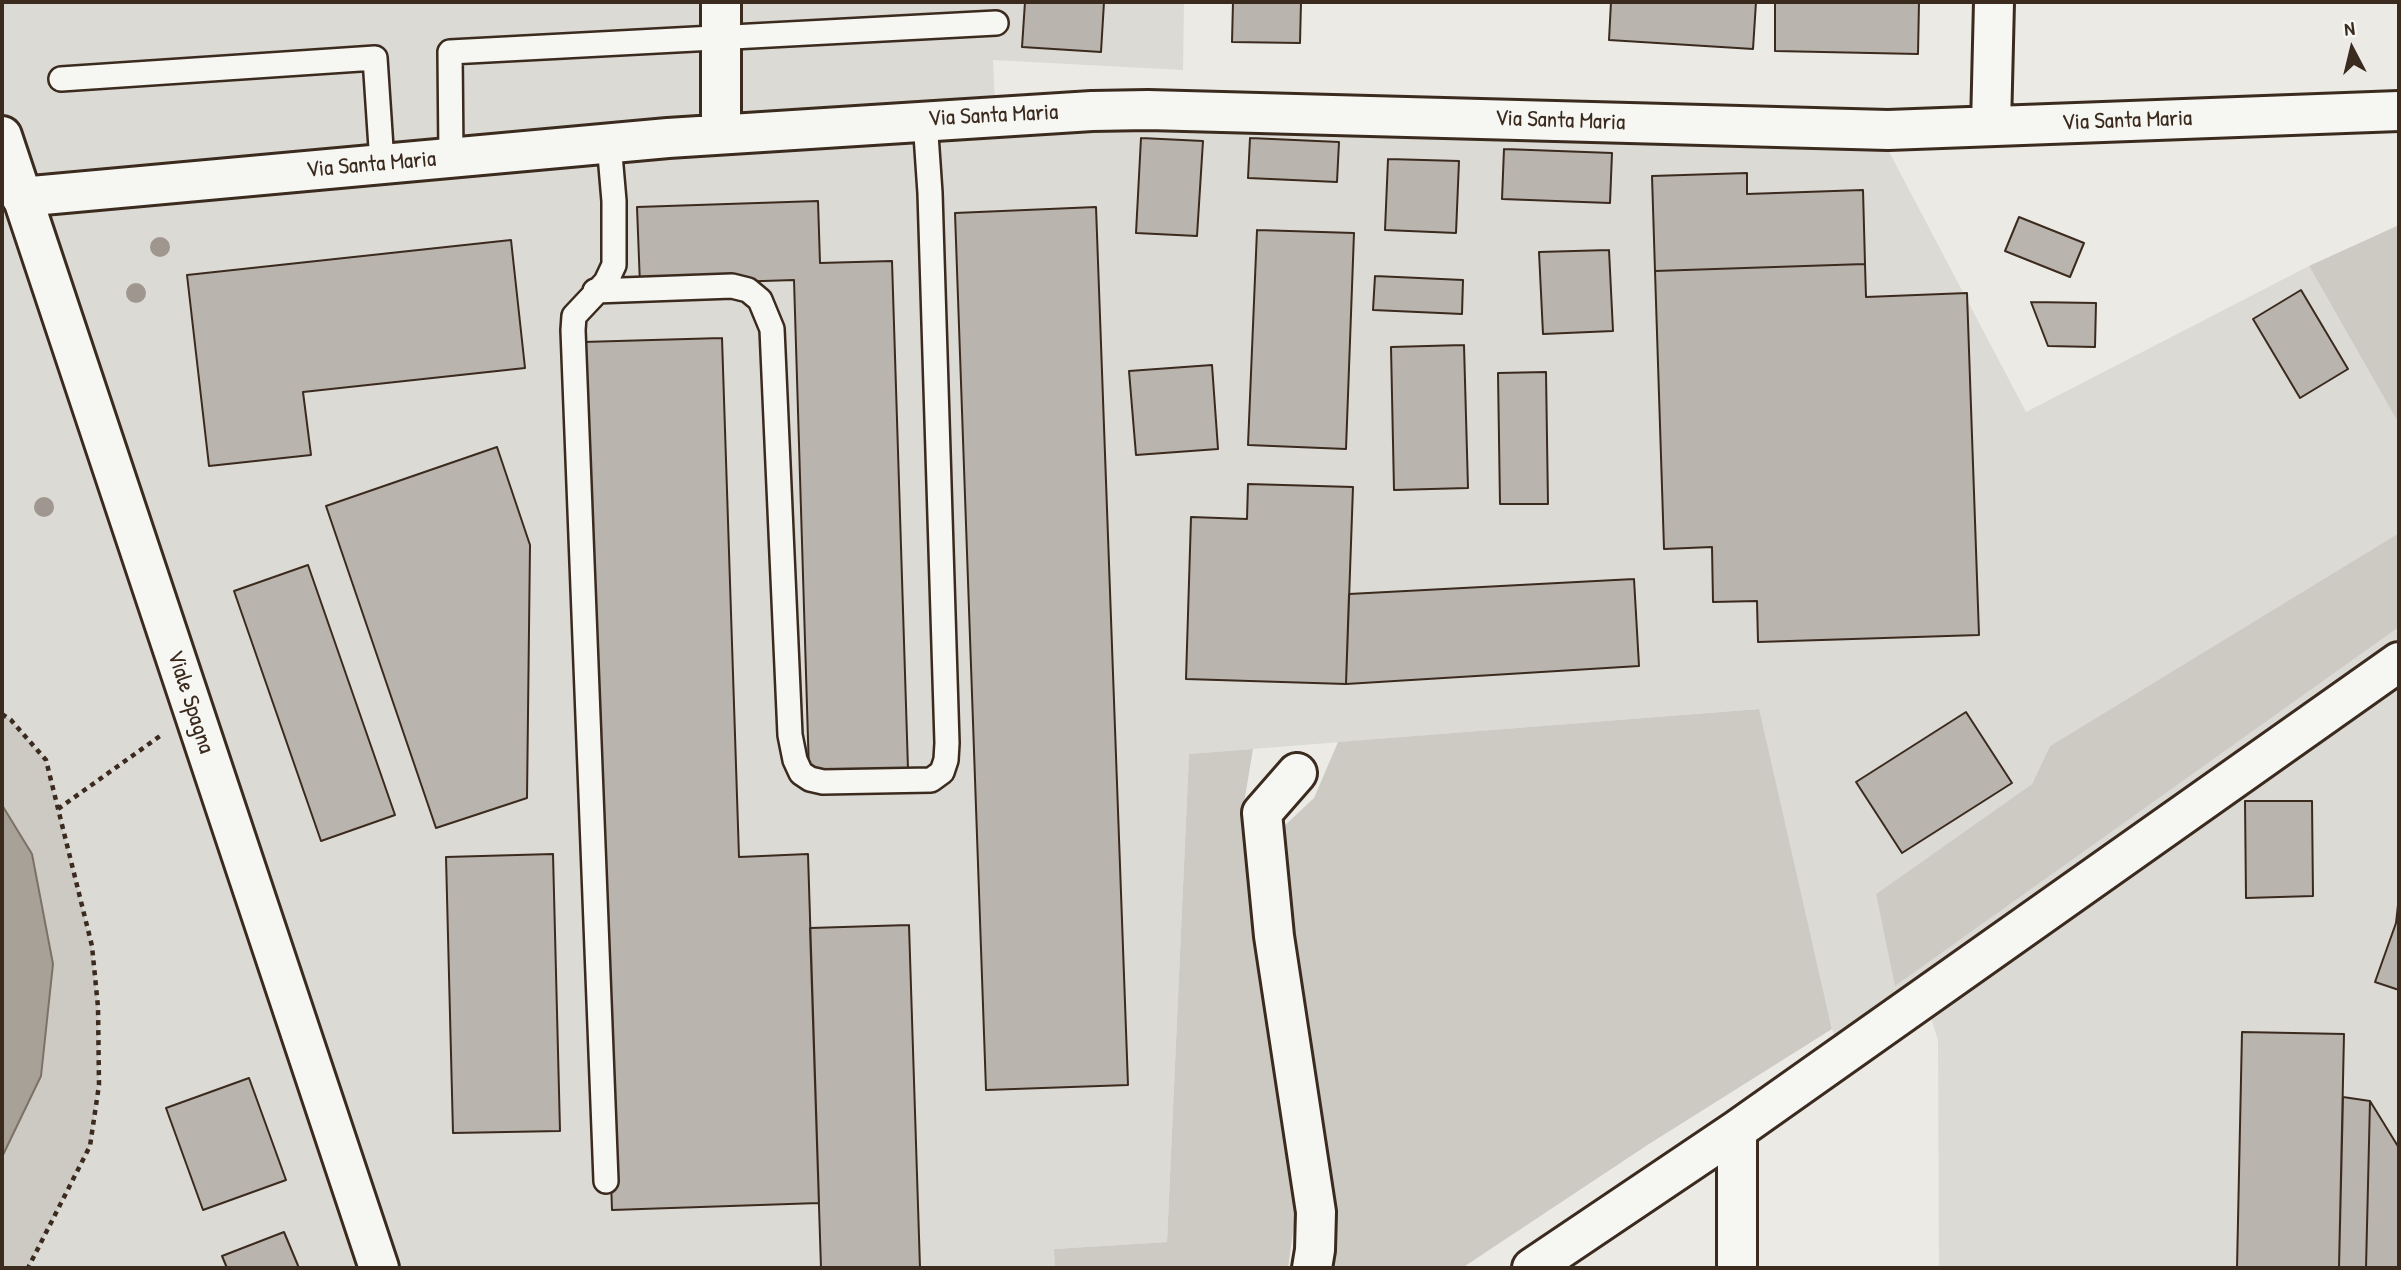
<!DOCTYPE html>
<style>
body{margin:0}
#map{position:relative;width:2401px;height:1270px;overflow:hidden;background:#ebeae5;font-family:"Patrick Hand",sans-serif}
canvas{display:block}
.frame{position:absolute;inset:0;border:4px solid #3b2a1e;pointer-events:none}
.north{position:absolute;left:2317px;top:14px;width:70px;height:70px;-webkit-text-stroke:5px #f6f6f2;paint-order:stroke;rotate:353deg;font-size:19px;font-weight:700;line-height:28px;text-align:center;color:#3b2a1e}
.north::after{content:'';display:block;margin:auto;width:24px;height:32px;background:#3b2a1e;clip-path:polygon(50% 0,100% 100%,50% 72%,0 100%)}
</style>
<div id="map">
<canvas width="2401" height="1270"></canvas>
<div class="frame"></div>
<div class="north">N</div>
</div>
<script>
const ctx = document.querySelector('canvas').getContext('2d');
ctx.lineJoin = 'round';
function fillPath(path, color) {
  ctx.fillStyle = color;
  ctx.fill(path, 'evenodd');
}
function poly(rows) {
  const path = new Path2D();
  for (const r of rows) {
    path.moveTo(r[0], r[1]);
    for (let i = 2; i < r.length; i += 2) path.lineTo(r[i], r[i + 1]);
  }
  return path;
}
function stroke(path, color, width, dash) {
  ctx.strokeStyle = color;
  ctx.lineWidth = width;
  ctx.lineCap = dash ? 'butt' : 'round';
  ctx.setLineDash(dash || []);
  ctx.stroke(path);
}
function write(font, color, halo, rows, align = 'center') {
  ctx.font = font + ' "Patrick Hand",sans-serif';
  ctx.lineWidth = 5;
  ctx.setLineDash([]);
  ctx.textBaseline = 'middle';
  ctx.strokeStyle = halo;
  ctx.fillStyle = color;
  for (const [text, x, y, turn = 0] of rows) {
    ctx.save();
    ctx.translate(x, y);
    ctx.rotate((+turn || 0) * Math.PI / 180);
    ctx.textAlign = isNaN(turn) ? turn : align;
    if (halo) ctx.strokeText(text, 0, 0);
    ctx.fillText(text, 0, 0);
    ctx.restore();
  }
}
fillPath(poly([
 [2,2,1184,2,1183,70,993,60,996,127,1886,146,2026,412,2309,266,2399,424,2399,533,2050,746,2032,784,1876,894,1896,985,2399,627,2399,1268,1939,1268,1938,1040,1929,1012,1843,1075,1758,709,1189,754,1167,1242,1054,1249,1055,1268,28,1268,90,1146,99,1085,98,1007,92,946,46,760,11,720,2,714]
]), '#dcdad4');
fillPath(poly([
 [2399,225,2399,424,2309,266],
 [2399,533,2399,627,1895,986,1876,894,2032,784,2050,746],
 [1759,709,1832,1029,1649,1144,1462,1268,1334,1268,1334,1205,1296,948,1281,829,1314,798,1338,742],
 [2,714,11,720,46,760,92,946,98,1007,99,1085,90,1146,28,1268,2,1268,2,1157,41,1076,32,854,2,805],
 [1253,749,1243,809,1295,1218,1288,1268,1055,1268,1054,1249,1167,1242,1189,754]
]), '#cdcac4');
const water = poly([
 [2,805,32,854,53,964,41,1076,2,1157,2,805]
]);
fillPath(water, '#a8a198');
stroke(water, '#7c7167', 2);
const building = poly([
 [1025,2,1104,2,1101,52,1022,47,1025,2],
 [1233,2,1301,2,1300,43,1232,42,1233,2],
 [1611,2,1756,2,1753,49,1609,40,1611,2],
 [1775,2,1919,2,1918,54,1775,51,1775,2],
 [1141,138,1203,141,1197,236,1136,233,1141,138],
 [1250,138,1339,142,1337,182,1248,178,1250,138],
 [1504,149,1612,153,1610,203,1502,199,1504,149],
 [1388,159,1459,161,1456,233,1385,230,1388,159],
 [1747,173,1747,194,1863,190,1865,264,1655,271,1652,176,1747,173],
 [818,201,820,263,892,261,908,769,809,772,794,280,640,285,637,207,818,201],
 [1096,207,1128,1085,986,1090,955,213,1096,207],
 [2019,217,2084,243,2070,277,2005,251,2019,217],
 [1257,230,1354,233,1346,449,1248,445,1257,230],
 [511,240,525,368,303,392,311,455,209,466,187,275,511,240],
 [1609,250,1613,331,1543,334,1539,252,1609,250],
 [1865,264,1866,297,1967,293,1979,635,1758,642,1757,601,1713,602,1712,547,1664,549,1655,271,1865,264],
 [1375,276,1463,280,1462,314,1373,310,1375,276],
 [2301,290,2348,369,2300,398,2253,319,2301,290],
 [2031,302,2096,303,2095,347,2048,346,2031,302],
 [722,338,739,857,808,854,819,1203,612,1210,583,342,722,338],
 [1464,345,1468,488,1394,490,1391,347,1464,345],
 [1212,365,1218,449,1136,455,1129,371,1212,365],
 [1546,372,1548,504,1500,504,1498,373,1546,372],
 [497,447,530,545,527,798,436,828,326,506,497,447],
 [1248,484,1353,487,1346,684,1186,679,1191,517,1247,519,1248,484],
 [308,565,395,815,321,841,234,591,308,565],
 [1634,579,1639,666,1346,684,1349,594,1634,579],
 [1966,712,2012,783,1902,853,1856,782,1966,712],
 [2245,801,2312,801,2313,896,2246,898,2245,801],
 [553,854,560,1131,453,1133,446,857,553,854],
 [2399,896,2399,990,2375,982,2396,923,2399,896],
 [909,925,920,1268,821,1268,810,928,909,925],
 [2242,1032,2344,1034,2339,1268,2237,1268,2242,1032],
 [249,1078,286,1180,203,1210,166,1108,249,1078],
 [2343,1097,2370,1101,2366,1268,2339,1268,2343,1097],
 [2370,1101,2399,1148,2399,1268,2366,1268,2370,1101],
 [284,1232,299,1268,227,1268,222,1256,284,1232]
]);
fillPath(building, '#bab4ae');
stroke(building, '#3b2a1e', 2);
const lane = poly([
 [61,79,375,58,382,163],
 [451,157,450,52,996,23],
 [595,291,732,286,748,290,760,300,772,329,790,735,795,760,801,773,810,779,823,782,931,780,942,772,946,760,947,743,930,193,925,120],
 [606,1181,573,330,574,316,606,282,614,265,614,201,609,143]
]);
const street = poly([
 [1991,126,1994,2],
 [721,134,721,2],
 [21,197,668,138,1092,111,1148,110,1888,130,2399,111],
 [1297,773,1262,813,1274,936,1316,1212,1315,1250,1312,1268],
 [1532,1268,1737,1130,2399,662],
 [1737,1268,1737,1130]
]);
const secondary = poly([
 [2,136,379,1268]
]);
stroke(lane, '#3b2a1e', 28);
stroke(street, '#3b2a1e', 44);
stroke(secondary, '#3b2a1e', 44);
stroke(poly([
 [2,714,11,720,46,760,92,946,98,1007,99,1085,90,1146,28,1268],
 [58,809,160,736]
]), '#3b2a1e', 4.5, [5, 5]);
stroke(lane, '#f6f6f2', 23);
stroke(street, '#f6f6f2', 38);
stroke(secondary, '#f6f6f2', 38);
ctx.fillStyle = '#9f968f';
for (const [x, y] of [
 [160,247],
 [136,293],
 [44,507]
]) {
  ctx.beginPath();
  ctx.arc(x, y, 10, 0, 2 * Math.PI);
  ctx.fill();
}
write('23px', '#3b2a1e', '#f6f6f2', [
 ["Via Santa Maria",993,116,-3],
 ["Via Santa Maria",1560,121,2],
 ["Via Santa Maria",2127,121,-2],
 ["Via Santa Maria",371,165,-5],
 ["Viale Spagna",190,702,72]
]);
</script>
